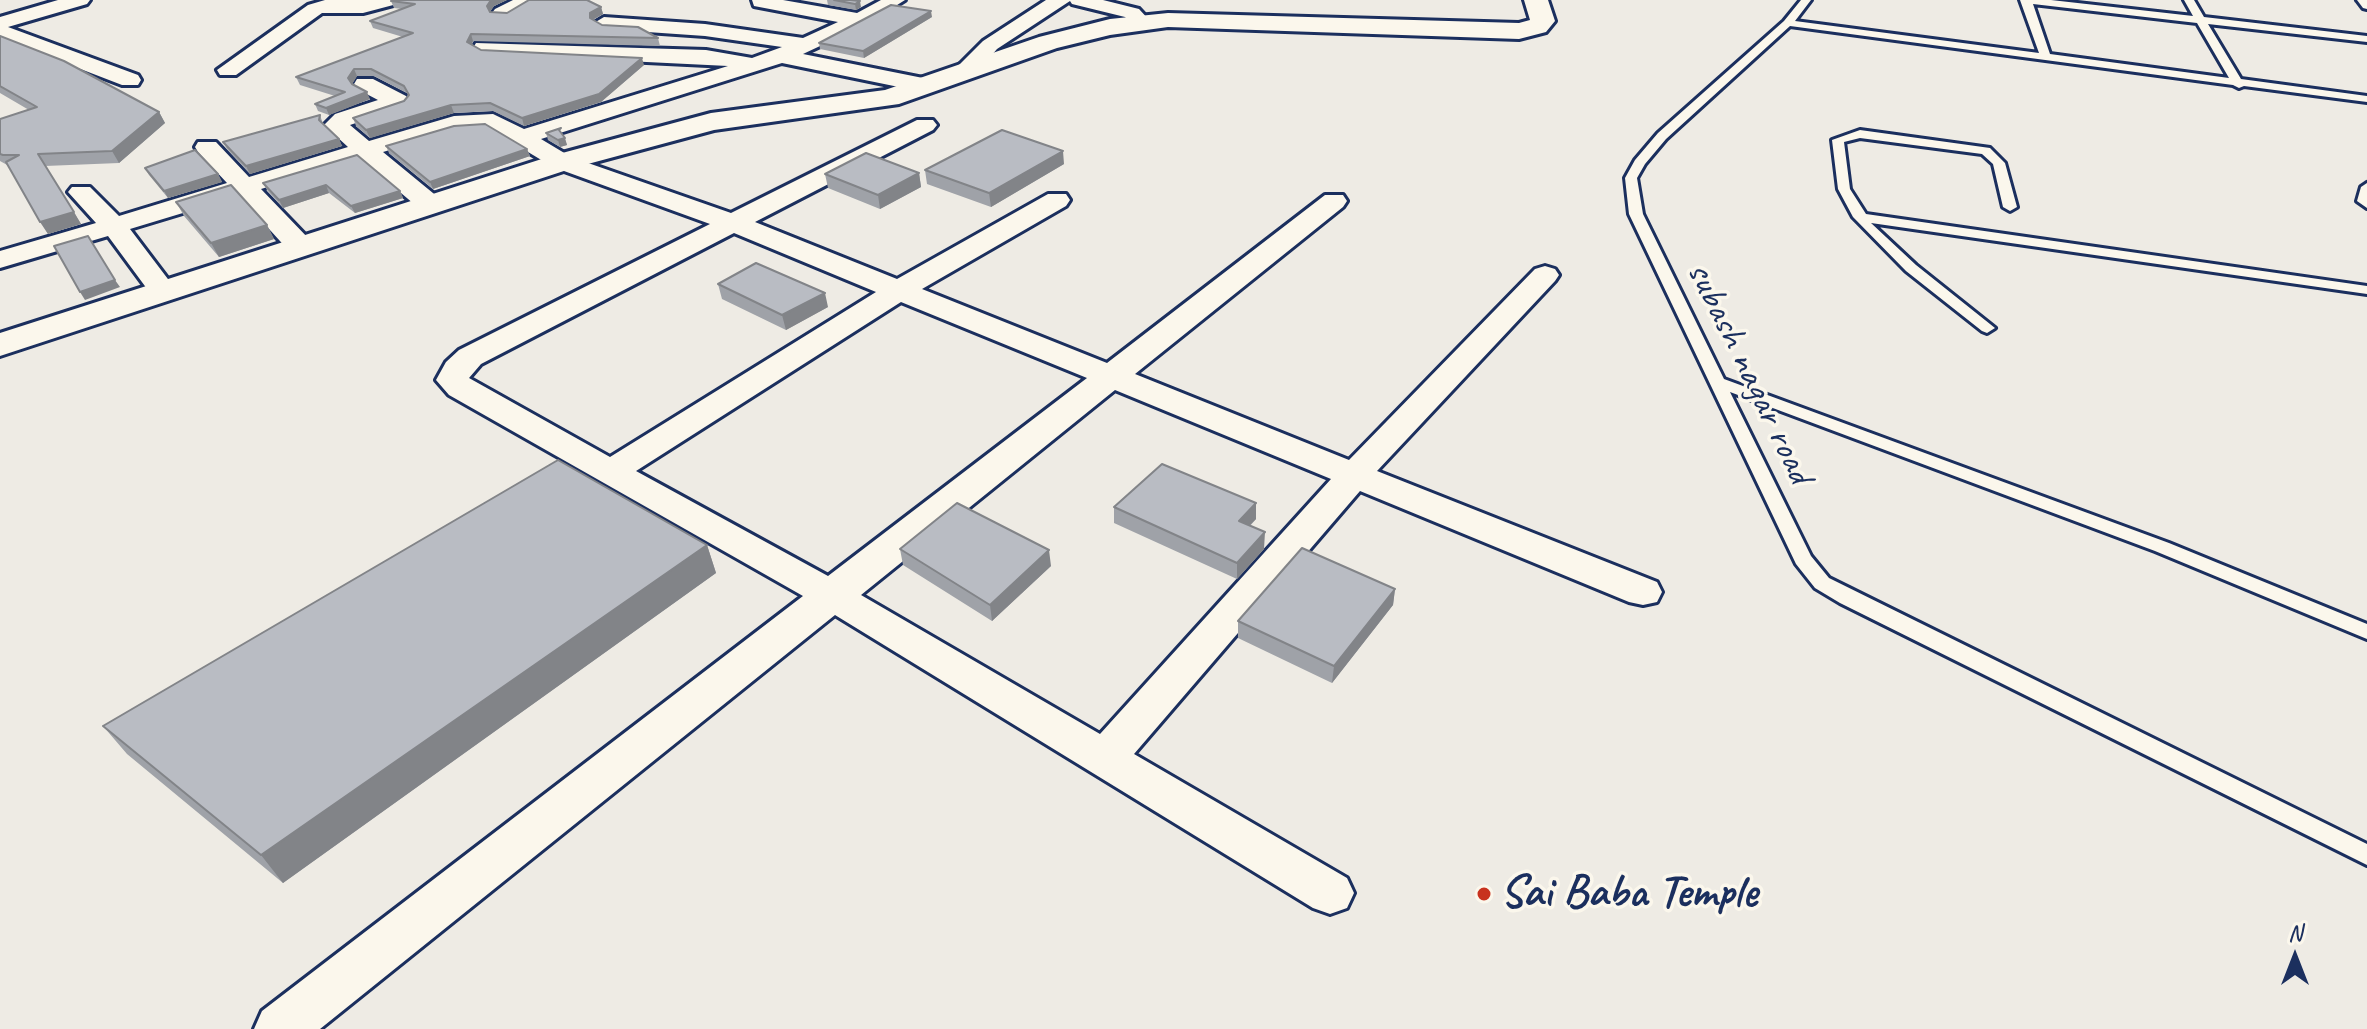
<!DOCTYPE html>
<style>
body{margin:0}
#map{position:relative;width:2367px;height:1029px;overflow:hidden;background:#eeebe4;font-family:Caveat,sans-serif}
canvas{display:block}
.north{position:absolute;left:2255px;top:917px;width:80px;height:80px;-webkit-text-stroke:6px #fbf7ec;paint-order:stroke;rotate:0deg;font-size:22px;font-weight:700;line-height:32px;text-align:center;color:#1b2f5e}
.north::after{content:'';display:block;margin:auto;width:28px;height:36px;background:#1b2f5e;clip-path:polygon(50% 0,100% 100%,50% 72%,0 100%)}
</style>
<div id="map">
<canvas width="2367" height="1029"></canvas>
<div class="north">N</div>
</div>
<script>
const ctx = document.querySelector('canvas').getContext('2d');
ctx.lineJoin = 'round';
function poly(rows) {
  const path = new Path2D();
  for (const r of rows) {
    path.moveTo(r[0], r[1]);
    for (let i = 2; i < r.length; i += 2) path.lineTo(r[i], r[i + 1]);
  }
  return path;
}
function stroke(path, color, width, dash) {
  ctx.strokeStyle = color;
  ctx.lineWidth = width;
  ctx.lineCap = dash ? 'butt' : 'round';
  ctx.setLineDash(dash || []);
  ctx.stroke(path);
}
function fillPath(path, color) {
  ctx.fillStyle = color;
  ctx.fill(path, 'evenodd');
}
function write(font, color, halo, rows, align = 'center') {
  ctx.font = font + ' Caveat,sans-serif';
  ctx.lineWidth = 7;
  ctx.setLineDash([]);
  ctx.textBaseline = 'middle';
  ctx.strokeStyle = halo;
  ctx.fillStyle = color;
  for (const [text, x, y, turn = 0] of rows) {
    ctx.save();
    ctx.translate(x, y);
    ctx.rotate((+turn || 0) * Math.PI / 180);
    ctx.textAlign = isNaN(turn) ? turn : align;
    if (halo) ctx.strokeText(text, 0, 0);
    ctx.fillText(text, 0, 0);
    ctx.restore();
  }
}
const service = poly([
 [1801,0,1811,0,1795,21,2039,53,2020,0,2051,0,2193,16,2184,0,2194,0,2204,17,2367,36,2367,42,2208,24,2241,79,2367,96,2367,102,2244,86,2239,88,2233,85,1790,26,1666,139,1645,164,1637,178,1643,214,1724,379,2169,543,2367,624,2367,639,2155,551,1730,392,1811,556,1829,578,2367,844,2367,865,1840,603,1815,588,1796,564,1629,214,1625,178,1635,160,1658,133,1784,21,1801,0],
 [2033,4,2197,23,2229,78,2050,54,2033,4],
 [2357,0,2367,0,2367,9,2363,8,2357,0],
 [1860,130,1990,148,2005,163,2017,207,2010,211,2003,207,1993,164,1982,154,1860,138,1844,142,1850,189,1866,214,2367,286,2367,294,1871,223,1916,265,1995,328,1987,333,1982,331,1906,271,1853,217,1838,189,1832,140,1860,130],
 [2367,183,2367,208,2357,201,2361,187,2367,183]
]);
const minor = poly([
 [58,0,90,0,87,4,8,27,138,75,141,80,138,85,122,85,0,38,0,17,58,0],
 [325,0,400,0,397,4,363,13,322,13,236,75,220,75,217,70,308,5,325,0],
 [513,0,539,0,509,17,495,17,492,13,495,9,513,0],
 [752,0,783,0,857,13,881,0,905,0,867,24,803,54,928,79,939,86,928,93,782,63,541,139,571,157,731,213,917,120,933,120,937,125,933,130,755,222,897,279,1048,194,1066,194,1070,200,1066,206,922,289,1107,363,1325,195,1343,195,1347,201,1343,207,1135,374,1349,460,1535,269,1545,266,1555,269,1559,275,1555,281,1377,471,1657,582,1662,592,1657,602,1643,605,1629,602,1360,491,1134,754,1347,878,1354,893,1347,908,1330,914,1313,908,835,615,320,1029,254,1029,262,1011,803,596,449,395,436,380,446,362,459,350,710,224,553,167,488,128,456,130,383,152,439,198,443,204,439,210,421,210,361,159,261,189,310,240,314,246,310,252,300,254,290,252,239,196,130,229,177,291,173,297,163,300,153,297,108,236,0,268,0,251,96,223,68,192,72,187,90,187,119,216,227,183,198,152,195,147,198,142,216,142,249,177,348,147,324,125,335,114,378,100,357,89,354,84,357,79,373,79,406,96,409,101,406,106,350,125,369,141,454,116,493,114,524,129,728,66,484,54,473,48,476,43,706,50,752,58,782,47,705,36,604,29,594,23,604,17,705,24,803,38,838,22,754,6,752,0],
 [734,233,876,292,610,457,469,378,481,364,734,233],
 [901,302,1087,378,828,576,636,471,901,302],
 [1115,390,1331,479,1100,734,861,595,1115,390],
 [1046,0,1103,0,1139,9,1151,22,1141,28,1134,26,1125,17,1072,4,1070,1,997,49,974,76,958,76,955,71,958,66,983,41,1046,0]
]);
const tertiary = poly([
 [1524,0,1548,0,1555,21,1546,32,1519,39,1168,27,1110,35,1057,48,899,104,714,130,573,168,0,356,0,333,551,156,711,113,885,90,1039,37,1110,19,1168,13,1519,23,1530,20,1524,0]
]);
stroke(service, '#1b2f5e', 6);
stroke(minor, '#1b2f5e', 6);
stroke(tertiary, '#1b2f5e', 6);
fillPath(service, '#fbf7ec');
fillPath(minor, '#fbf7ec');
fillPath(tertiary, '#fbf7ec');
fillPath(poly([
 [394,0,507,0,494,6,490,12,507,13,601,7,603,14,593,20,602,25,658,38,660,46,473,41,472,44,481,50,644,65,601,102,524,126,493,111,454,113,370,138,356,126,353,118,404,101,408,95,407,93,374,76,357,76,352,84,370,99,329,115,318,111,315,104,335,96,300,85,296,77,403,37,373,28,370,21,402,9,394,8,391,1],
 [827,0,850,0,861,7,856,10,828,5],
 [932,17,864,58,820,49,819,43],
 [0,36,159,112,165,123,119,163,45,166,81,224,48,234,9,166,0,161,0,119,29,110,0,93],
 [320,115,323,124,339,139,342,146,250,174,227,149,223,142],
 [546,133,563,135,567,145,560,147,548,140],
 [386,146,527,149,530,156,433,189,389,153],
 [357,155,400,191,403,198,355,213,329,193,283,208,267,190,263,183],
 [1064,164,991,207,927,184,925,170],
 [145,168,218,174,222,182,168,198,149,175],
 [919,173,921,187,880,209,828,188,825,174],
 [176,202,267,225,274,239,219,257,184,216],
 [718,284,828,307,786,330,722,299],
 [1256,503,1256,519,1250,526,1264,549,1237,579,1114,523,1114,507],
 [707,545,716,573,283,883,127,754,103,726],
 [900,549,1051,566,992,621,903,565],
 [1395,589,1393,605,1332,683,1238,638,1238,621]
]), '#9fa2a8');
fillPath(poly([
 [491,0,507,0,494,6,489,13,487,6],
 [860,1,861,7,856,10,855,4],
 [601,7,603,14,592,20,590,18,590,13],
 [931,11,932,17,864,58,863,51],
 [471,34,473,41,470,49,467,42],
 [642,58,644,65,601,102,524,126,522,118],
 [354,69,357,76,351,86,348,78],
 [367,92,370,99,329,115,326,108],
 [451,105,454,113,370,138,366,130],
 [159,112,165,123,119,163,112,151],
 [565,138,567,145,560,147,558,140],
 [339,139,342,146,250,174,246,166],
 [527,149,530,156,433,189,430,182],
 [1063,151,1064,164,991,207,989,193],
 [919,173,921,187,880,209,878,195],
 [218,174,222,182,168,198,164,191],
 [326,185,329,193,283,208,279,200],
 [400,191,403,198,355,213,351,206],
 [74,212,81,224,48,234,40,222],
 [267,225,274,239,219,257,211,243],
 [115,280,120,287,85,300,80,292],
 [825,293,828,307,786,330,782,315],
 [1256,503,1256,519,1238,537,1239,521],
 [1265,532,1264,549,1237,579,1237,563],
 [707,545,716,573,283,883,261,855],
 [1049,550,1051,566,992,621,990,605],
 [1395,589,1393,605,1332,683,1334,666]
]), '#828488');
const building = poly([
 [394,0,491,0,487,6,490,12,507,13,529,0,587,0,601,7,590,13,590,18,602,25,638,27,658,38,471,34,467,42,481,50,642,58,599,94,522,118,490,103,451,105,366,130,353,118,404,101,409,95,404,86,371,69,354,69,348,78,352,84,367,92,326,108,315,104,345,92,296,77,413,33,370,21,415,4,391,1,394,0],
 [834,0,850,0,860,1,855,4,834,0],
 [891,5,931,11,863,51,819,43,891,5],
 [0,36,64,61,159,112,112,151,38,154,74,212,40,222,6,162,19,155,3,155,0,154,0,119,37,107,0,86,0,36],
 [320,115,319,120,339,139,246,166,223,142,320,115],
 [485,124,527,149,430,182,386,146,454,126,485,124],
 [561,128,559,130,565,138,558,140,546,133,561,128],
 [1002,130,1063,151,989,193,925,170,1002,130],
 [195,150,218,174,164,191,145,168,195,150],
 [866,153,919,173,878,195,825,174,866,153],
 [357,155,400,191,351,206,326,185,279,200,263,183,357,155],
 [231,185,267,225,211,243,176,202,231,185],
 [88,236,115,280,80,292,54,246,88,236],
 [756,263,825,293,782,315,718,284,756,263],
 [558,460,707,545,261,855,103,726,558,460],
 [1162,464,1256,503,1239,521,1265,532,1237,563,1114,507,1162,464],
 [957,503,1049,550,990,605,900,549,957,503],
 [1302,548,1395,589,1334,666,1238,621,1302,548]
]);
fillPath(building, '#b9bcc3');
stroke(building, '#828488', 2);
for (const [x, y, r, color] of [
 [1484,894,8,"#c8321e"]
]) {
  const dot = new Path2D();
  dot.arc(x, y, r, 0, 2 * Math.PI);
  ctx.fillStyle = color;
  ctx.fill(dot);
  stroke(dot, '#fbf7ec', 3);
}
write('38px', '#1b2f5e', '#fbf7ec', [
 ["subash nagar road",1749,373,64]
]);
write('bold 46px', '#1b2f5e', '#fbf7ec', [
 ["Sai Baba Temple",1500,894]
], 'left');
</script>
